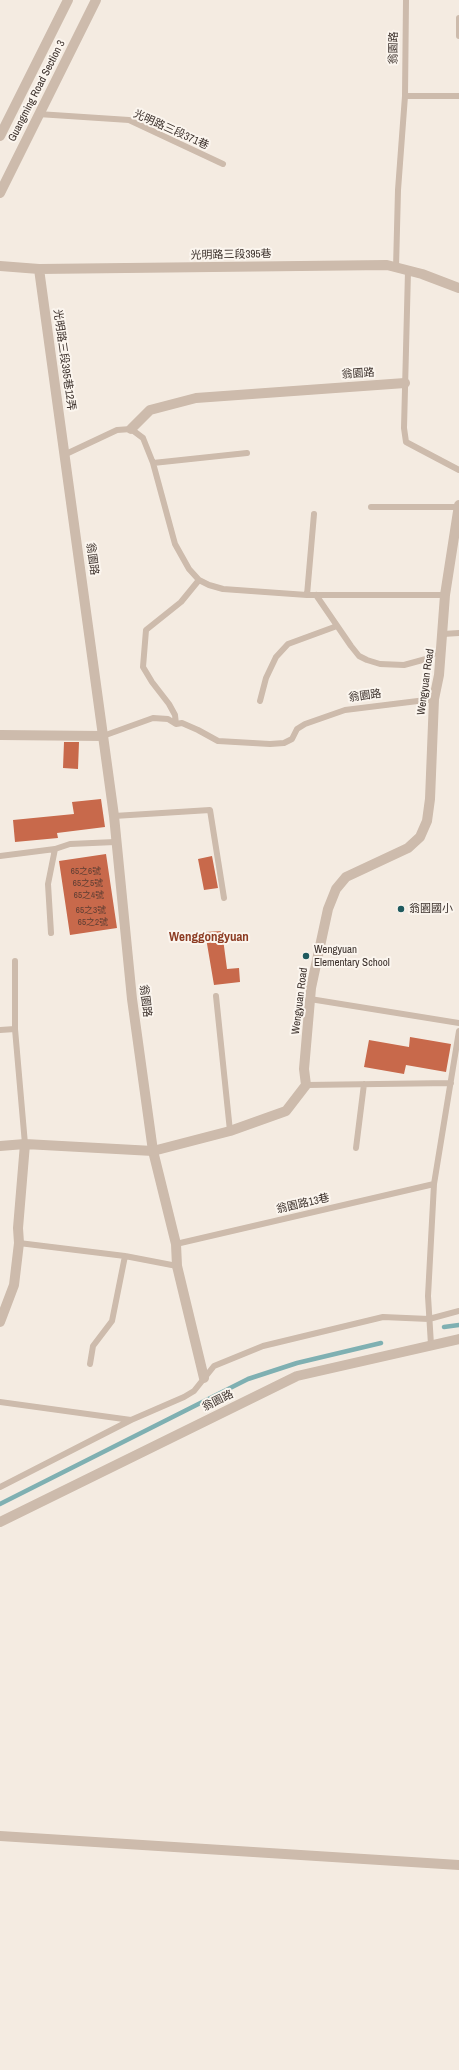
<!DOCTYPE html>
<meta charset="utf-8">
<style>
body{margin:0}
canvas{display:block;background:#f4ebe1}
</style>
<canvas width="459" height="2070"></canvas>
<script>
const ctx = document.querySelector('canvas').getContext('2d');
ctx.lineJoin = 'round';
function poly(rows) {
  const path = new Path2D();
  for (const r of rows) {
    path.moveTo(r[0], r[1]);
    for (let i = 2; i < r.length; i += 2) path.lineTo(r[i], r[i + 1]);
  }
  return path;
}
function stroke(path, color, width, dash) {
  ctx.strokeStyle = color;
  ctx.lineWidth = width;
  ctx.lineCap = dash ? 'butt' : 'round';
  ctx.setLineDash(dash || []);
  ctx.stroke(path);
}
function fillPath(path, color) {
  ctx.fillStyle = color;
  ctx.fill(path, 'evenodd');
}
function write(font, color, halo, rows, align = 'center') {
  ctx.font = font + ' "Archivo Narrow","Noto Sans TC",sans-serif';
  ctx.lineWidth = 4;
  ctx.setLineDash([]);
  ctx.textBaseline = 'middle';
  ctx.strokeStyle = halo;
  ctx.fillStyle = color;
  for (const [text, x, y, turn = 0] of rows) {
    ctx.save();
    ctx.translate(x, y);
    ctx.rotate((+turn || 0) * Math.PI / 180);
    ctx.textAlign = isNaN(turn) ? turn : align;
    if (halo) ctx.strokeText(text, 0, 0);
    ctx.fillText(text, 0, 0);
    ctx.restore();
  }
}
stroke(poly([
 [444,1327,459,1325],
 [0,1504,248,1379,297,1363,381,1343]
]), '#7fb0b2', 4.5);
fillPath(poly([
 [64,742,79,742,78,769,63,768],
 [101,799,105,827,57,833,58,838,15,842,13,820,74,814,72,802],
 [106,854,117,928,70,935,59,861],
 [212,856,218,888,204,890,198,859],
 [222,931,227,969,239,968,240,982,214,985,205,932],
 [410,1037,451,1044,446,1072,406,1065,404,1074,364,1067,369,1040,409,1047]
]), '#c8694b');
stroke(poly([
 [459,36,459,18],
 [405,96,459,96],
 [38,114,129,120,223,164],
 [396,268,398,190,405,96,406,0],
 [408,271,404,428,406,442,459,470],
 [66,454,117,430,131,429,143,438,153,463,175,544,189,569,199,580,209,585,223,589,307,595,445,595],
 [153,463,247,453],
 [371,507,458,507],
 [307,595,314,514],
 [316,595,351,646,359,656,367,660,380,664,404,665,426,659,442,649],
 [443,634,459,633],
 [260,701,266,678,276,657,288,644,337,626],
 [176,724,175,715,169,704,152,682,143,667,146,630,181,602,199,580],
 [103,736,153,718,168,719,176,724,182,723,198,730,218,741,270,744,284,743,292,739,297,729,305,724,345,710,434,699],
 [114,816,210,810,224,898],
 [0,856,55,849],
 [51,933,48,884,55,849,70,844,115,842],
 [15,961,15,1029,25,1144],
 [216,996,230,1131],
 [310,999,459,1023],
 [0,1030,15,1029],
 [306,1085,451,1083],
 [356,1148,364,1084],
 [19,1243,125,1256,177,1266],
 [176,1244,434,1184],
 [431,1345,428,1296,434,1184,459,1031],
 [90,1364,93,1346,112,1321,125,1256],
 [0,1402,131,1420],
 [0,1487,131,1420,184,1397,194,1391,214,1366,263,1346,383,1317,429,1319,459,1311]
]), '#cdbbac', 6);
stroke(poly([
 [0,266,39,269,387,265,422,274,459,288],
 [39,269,114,816,132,999,153,1151,176,1244,177,1266,204,1378],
 [131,429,150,410,196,398,405,383],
 [0,735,103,736],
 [0,1522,297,1376,459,1339],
 [0,1836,459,1865]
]), '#cdbbac', 10);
stroke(poly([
 [0,136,68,0],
 [0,193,96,0],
 [0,1146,25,1144,153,1151,230,1131,286,1111,306,1085,304,1069,311,988,328,909,336,889,346,877,408,848,420,837,427,821,430,799,434,699,439,675,445,595,459,505],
 [0,1322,14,1285,19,1243,18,1228,25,1144]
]), '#cdbbac', 10);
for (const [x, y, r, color] of [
 [401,909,4,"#1f5a5e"],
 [306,956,4,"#1f5a5e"]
]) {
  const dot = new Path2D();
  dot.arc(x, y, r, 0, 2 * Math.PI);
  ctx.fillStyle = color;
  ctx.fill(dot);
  stroke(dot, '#fbf5ee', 1.5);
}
write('9px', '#5e3e33', null, [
 ["65之6號",86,872],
 ["65之5號",88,884],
 ["65之4號",89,896],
 ["65之3號",91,911],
 ["65之2號",93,923]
]);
write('11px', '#3b302b', '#fbf5ee', [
 ["翁園路",394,48,-89],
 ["Guangming Road Section 3",37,91,-63],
 ["光明路三段371巷",171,130,24],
 ["光明路三段395巷",231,255,-1],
 ["光明路三段395巷12弄",64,360,82],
 ["翁園路",358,374,-4],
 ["翁園路",92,559,82],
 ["Wengyuan Road",426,682,-82],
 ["翁園路",365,696,-8],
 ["翁園路",145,1001,83],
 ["Wengyuan Road",300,1001,-83],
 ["翁園路13巷",303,1204,-13],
 ["翁園路",218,1401,-26]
]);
write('11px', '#3b302b', '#fbf5ee', [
 ["翁園國小",409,909],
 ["Wengyuan",314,950],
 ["Elementary School",314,963]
], 'left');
write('bold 13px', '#8c3b22', '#fbf5ee', [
 ["Wenggongyuan",209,938]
]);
</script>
